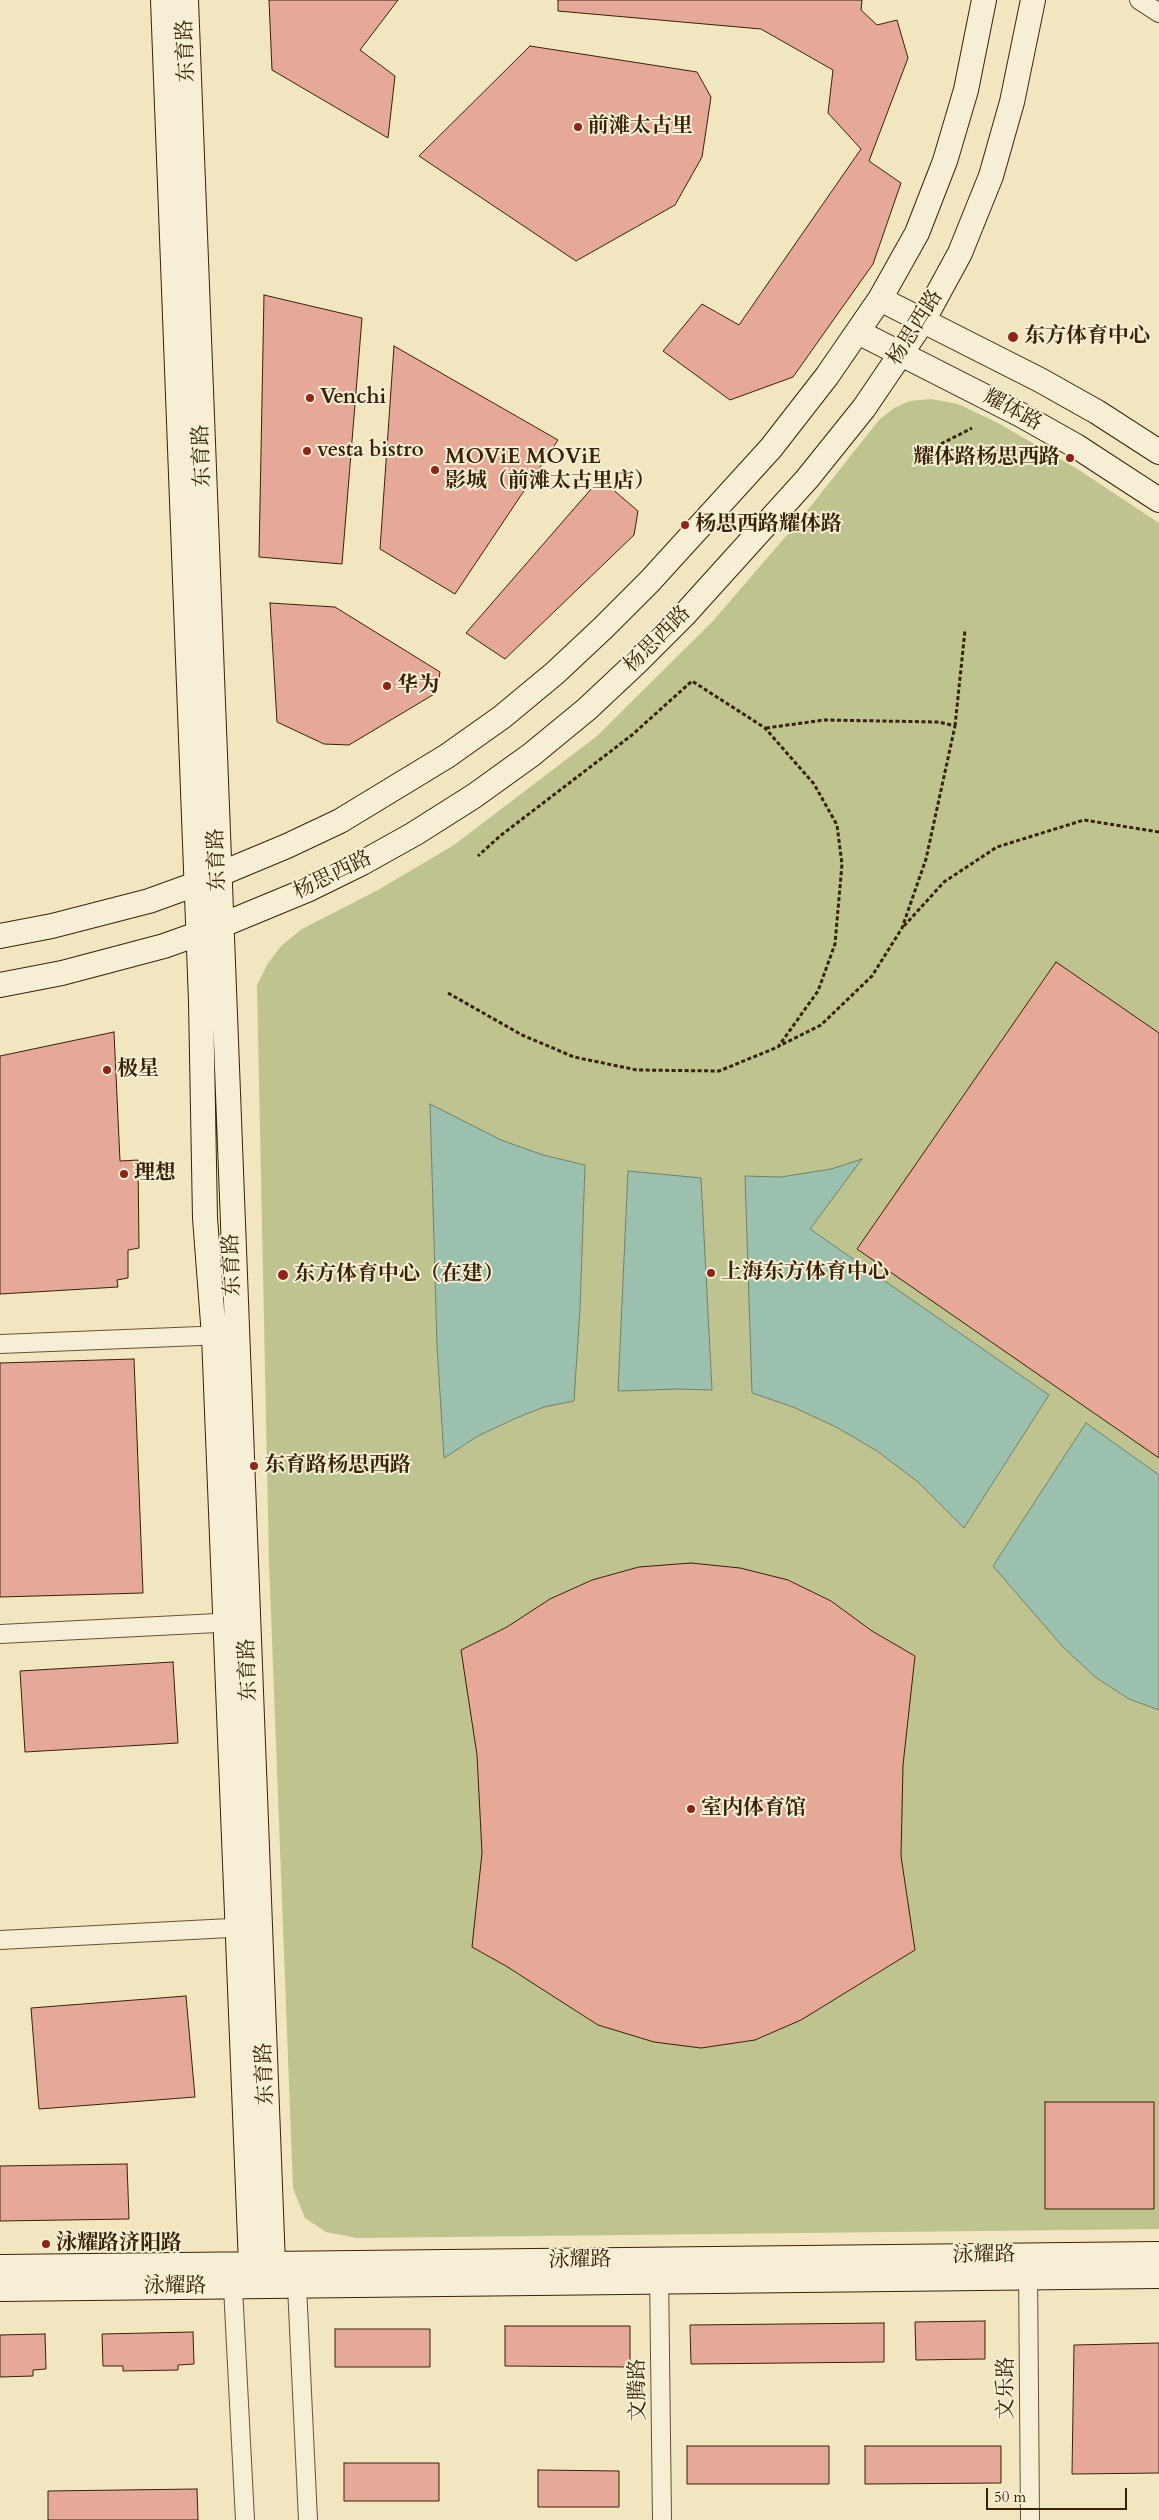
<!DOCTYPE html>
<meta charset="utf-8">
<style>
body{margin:0}
#map{position:relative;width:1159px;height:2520px;overflow:hidden;background:#f1e6bf;font-family:Cardo,serif}
canvas{display:block}
.scale{position:absolute;left:986px;top:2488px;width:141px;height:22px;box-sizing:border-box;border:2px solid #392207;border-top:0;padding-left:6px;font-size:15px;line-height:18px;white-space:nowrap;color:#392207;-webkit-text-stroke:4px #f6efd5;paint-order:stroke}
</style>
<div id="map">
<canvas width="1159" height="2520"></canvas>
<div class="scale">50 m</div>
</div>
<script>
const ctx = document.querySelector('canvas').getContext('2d');
ctx.lineJoin = 'round';
function fillPath(path, color) {
  ctx.fillStyle = color;
  ctx.fill(path, 'evenodd');
}
function poly(rows) {
  const path = new Path2D();
  for (const r of rows) {
    path.moveTo(r[0], r[1]);
    for (let i = 2; i < r.length; i += 2) path.lineTo(r[i], r[i + 1]);
  }
  return path;
}
function stroke(path, color, width, dash) {
  ctx.strokeStyle = color;
  ctx.lineWidth = width;
  ctx.lineCap = dash ? 'butt' : 'round';
  ctx.setLineDash(dash || []);
  ctx.stroke(path);
}
function write(font, color, halo, rows, align = 'center') {
  ctx.font = font + ' Cardo,"Noto Serif SC",serif';
  ctx.lineWidth = 4;
  ctx.setLineDash([]);
  ctx.textBaseline = 'middle';
  ctx.strokeStyle = halo;
  ctx.fillStyle = color;
  for (const [text, x, y, turn = 0] of rows) {
    ctx.save();
    ctx.translate(x, y);
    ctx.rotate((+turn || 0) * Math.PI / 180);
    ctx.textAlign = isNaN(turn) ? turn : align;
    if (halo) ctx.strokeText(text, 0, 0);
    ctx.fillText(text, 0, 0);
    ctx.restore();
  }
}
fillPath(poly([
 [931,399,958,404,998,423,1079,470,1159,523,1159,2229,357,2238,326,2232,305,2218,293,2188,269,1561,257,985,268,963,282,945,302,929,378,890,454,845,597,736,713,621,799,521,879,420,894,408,910,401]
]), '#bec38f');
const water = poly([
 [430,1104,501,1140,543,1155,585,1165,580,1309,574,1401,544,1407,514,1419,478,1436,444,1458,437,1345,430,1104],
 [862,1159,810,1229,1049,1395,964,1528,918,1482,877,1451,836,1427,793,1407,752,1393,745,1176,781,1177,831,1169,862,1159],
 [628,1171,701,1178,712,1390,678,1389,618,1391,628,1171],
 [1086,1423,1159,1475,1159,1710,1129,1699,1095,1677,1062,1646,993,1566,1086,1423]
]);
fillPath(water, '#9bc0ae');
stroke(water, '#74816b', 1);
const building = poly([
 [269,0,398,0,360,50,395,76,388,138,272,70,269,0],
 [558,0,862,0,861,10,877,25,897,20,908,58,869,161,901,183,873,264,793,377,730,400,663,351,702,304,739,325,861,149,828,113,833,70,761,29,558,11,558,0],
 [530,46,697,72,711,97,702,157,675,205,576,261,419,156,530,46],
 [264,295,362,318,342,564,259,557,264,295],
 [394,346,558,440,455,594,380,549,394,346],
 [592,488,611,488,638,511,634,535,505,659,466,633,592,488],
 [270,603,335,607,440,672,436,693,349,745,324,744,277,722,270,603],
 [1056,962,1159,1033,1159,1458,857,1249,1056,962],
 [114,1032,120,1161,138,1160,139,1248,128,1250,128,1278,117,1280,118,1287,0,1294,0,1056,114,1032],
 [134,1359,143,1593,0,1597,0,1363,134,1359],
 [691,1563,740,1568,788,1580,831,1601,872,1631,915,1656,903,1765,901,1856,915,1950,801,2020,755,2040,701,2048,654,2042,598,2025,506,1966,472,1947,482,1853,477,1755,461,1650,507,1627,550,1599,592,1580,639,1567,691,1563],
 [173,1662,178,1743,25,1752,20,1671,173,1662],
 [186,1996,195,2097,39,2109,31,2008,186,1996],
 [1045,2102,1154,2102,1154,2209,1045,2209,1045,2102],
 [127,2164,129,2219,0,2221,0,2166,127,2164],
 [985,2321,985,2359,916,2360,915,2322,985,2321],
 [884,2323,884,2362,691,2364,690,2325,884,2323],
 [505,2326,630,2326,630,2367,505,2366,505,2326],
 [335,2329,430,2329,430,2367,335,2367,335,2329],
 [193,2332,194,2364,178,2365,178,2370,123,2371,123,2366,103,2366,102,2334,193,2332],
 [45,2334,46,2369,33,2370,33,2376,0,2377,0,2335,45,2334],
 [1159,2343,1159,2473,1072,2474,1074,2345,1159,2343],
 [687,2446,829,2446,829,2484,687,2484,687,2446],
 [865,2446,1001,2446,1001,2483,865,2484,865,2446],
 [344,2463,439,2463,439,2501,344,2501,344,2463],
 [538,2470,619,2471,619,2507,538,2507,538,2470],
 [197,2489,198,2520,48,2520,48,2491,197,2489]
]);
fillPath(building, '#e6a897');
stroke(building, '#392207', 1);
const street = poly([
 [1139,0,1159,13],
 [0,1344,225,1335],
 [0,1634,237,1622],
 [0,1940,249,1927],
 [1028,2266,1030,2520],
 [659,2270,662,2520],
 [297,2286,308,2520],
 [233,2287,245,2520]
]);
const secondary = poly([
 [163,0,201,1001,205,1218,214,1336,251,2264,233,2287],
 [186,0,273,2264,297,2286],
 [880,299,1040,380,1097,412,1159,452],
 [858,332,1021,415,1076,446,1159,500],
 [0,936,52,926,149,901,196,884,287,846,340,821,447,756,502,717,555,673,603,628,650,581,771,448,827,376,880,299,917,233,945,161,966,90,984,0],
 [0,985,62,973,164,946,220,926,307,890,362,863,414,834,474,796,531,755,587,709,637,662,685,614,807,479,864,408,923,321,960,253,991,176,1012,102,1033,0],
 [0,2267,1159,2254],
 [0,2289,1159,2276]
]);
stroke(street, '#675335', 20);
stroke(secondary, '#392207', 26);
stroke(poly([
 [941,444,972,428],
 [955,726,965,630],
 [766,728,824,720,939,722,955,726,926,859,902,928,872,976,821,1025,779,1046],
 [904,926,944,882,997,847,1084,820,1159,832],
 [448,993,522,1035,574,1057,637,1070,719,1071,778,1047,818,991,835,944,842,864,837,825,814,784,765,728,692,681,632,735,500,836,478,856]
]), '#392207', 3, [4, 2.5]);
stroke(street, '#f6efd5', 18);
stroke(secondary, '#f6efd5', 24);
for (const [x, y, r, color] of [
 [578,127,5,"#8f2418"],
 [1013,337,6,"#8f2418"],
 [310,398,5,"#8f2418"],
 [307,451,5,"#8f2418"],
 [1070,458,5,"#8f2418"],
 [435,470,5,"#8f2418"],
 [685,525,5,"#8f2418"],
 [387,686,5,"#8f2418"],
 [107,1070,5,"#8f2418"],
 [124,1174,5,"#8f2418"],
 [711,1273,5,"#8f2418"],
 [283,1275,6,"#8f2418"],
 [254,1466,5,"#8f2418"],
 [691,1809,5,"#8f2418"],
 [46,2244,5,"#8f2418"]
]) {
  const dot = new Path2D();
  dot.arc(x, y, r, 0, 2 * Math.PI);
  ctx.fillStyle = color;
  ctx.fill(dot);
  stroke(dot, '#f6efd5', 2);
}
write('21px', '#392207', '#f6efd5', [
 ["东育路",187,51,-92],
 ["杨思西路",916,328,-58],
 ["耀体路",1012,411,28],
 ["东育路",203,456,-92],
 ["杨思西路",658,640,-45],
 ["东育路",218,860,-92],
 ["杨思西路",333,876,-26],
 ["东育路",233,1265,-92],
 ["东育路",249,1670,-92],
 ["东育路",266,2074,-92],
 ["泳耀路",984,2256,-1],
 ["泳耀路",580,2261,-1],
 ["泳耀路",175,2287],
 ["文乐路",1007,2388,-90],
 ["文腾路",639,2390,-91]
]);
write('bold 21px', '#392207', '#f6efd5', [
 ["前滩太古里",588,127],
 ["东方体育中心",1024,337],
 ["Venchi",320,398],
 ["vesta bistro",317,451],
 ["MOViE MOViE",445,458],
 ["影城（前滩太古里店）",445,482],
 ["耀体路杨思西路",1060,458,"right"],
 ["杨思西路耀体路",695,525],
 ["华为",397,686],
 ["极星",117,1070],
 ["理想",134,1174],
 ["上海东方体育中心",721,1273],
 ["东方体育中心（在建）",294,1275],
 ["东育路杨思西路",264,1466],
 ["室内体育馆",701,1809],
 ["泳耀路济阳路",56,2244]
], 'left');
</script>
